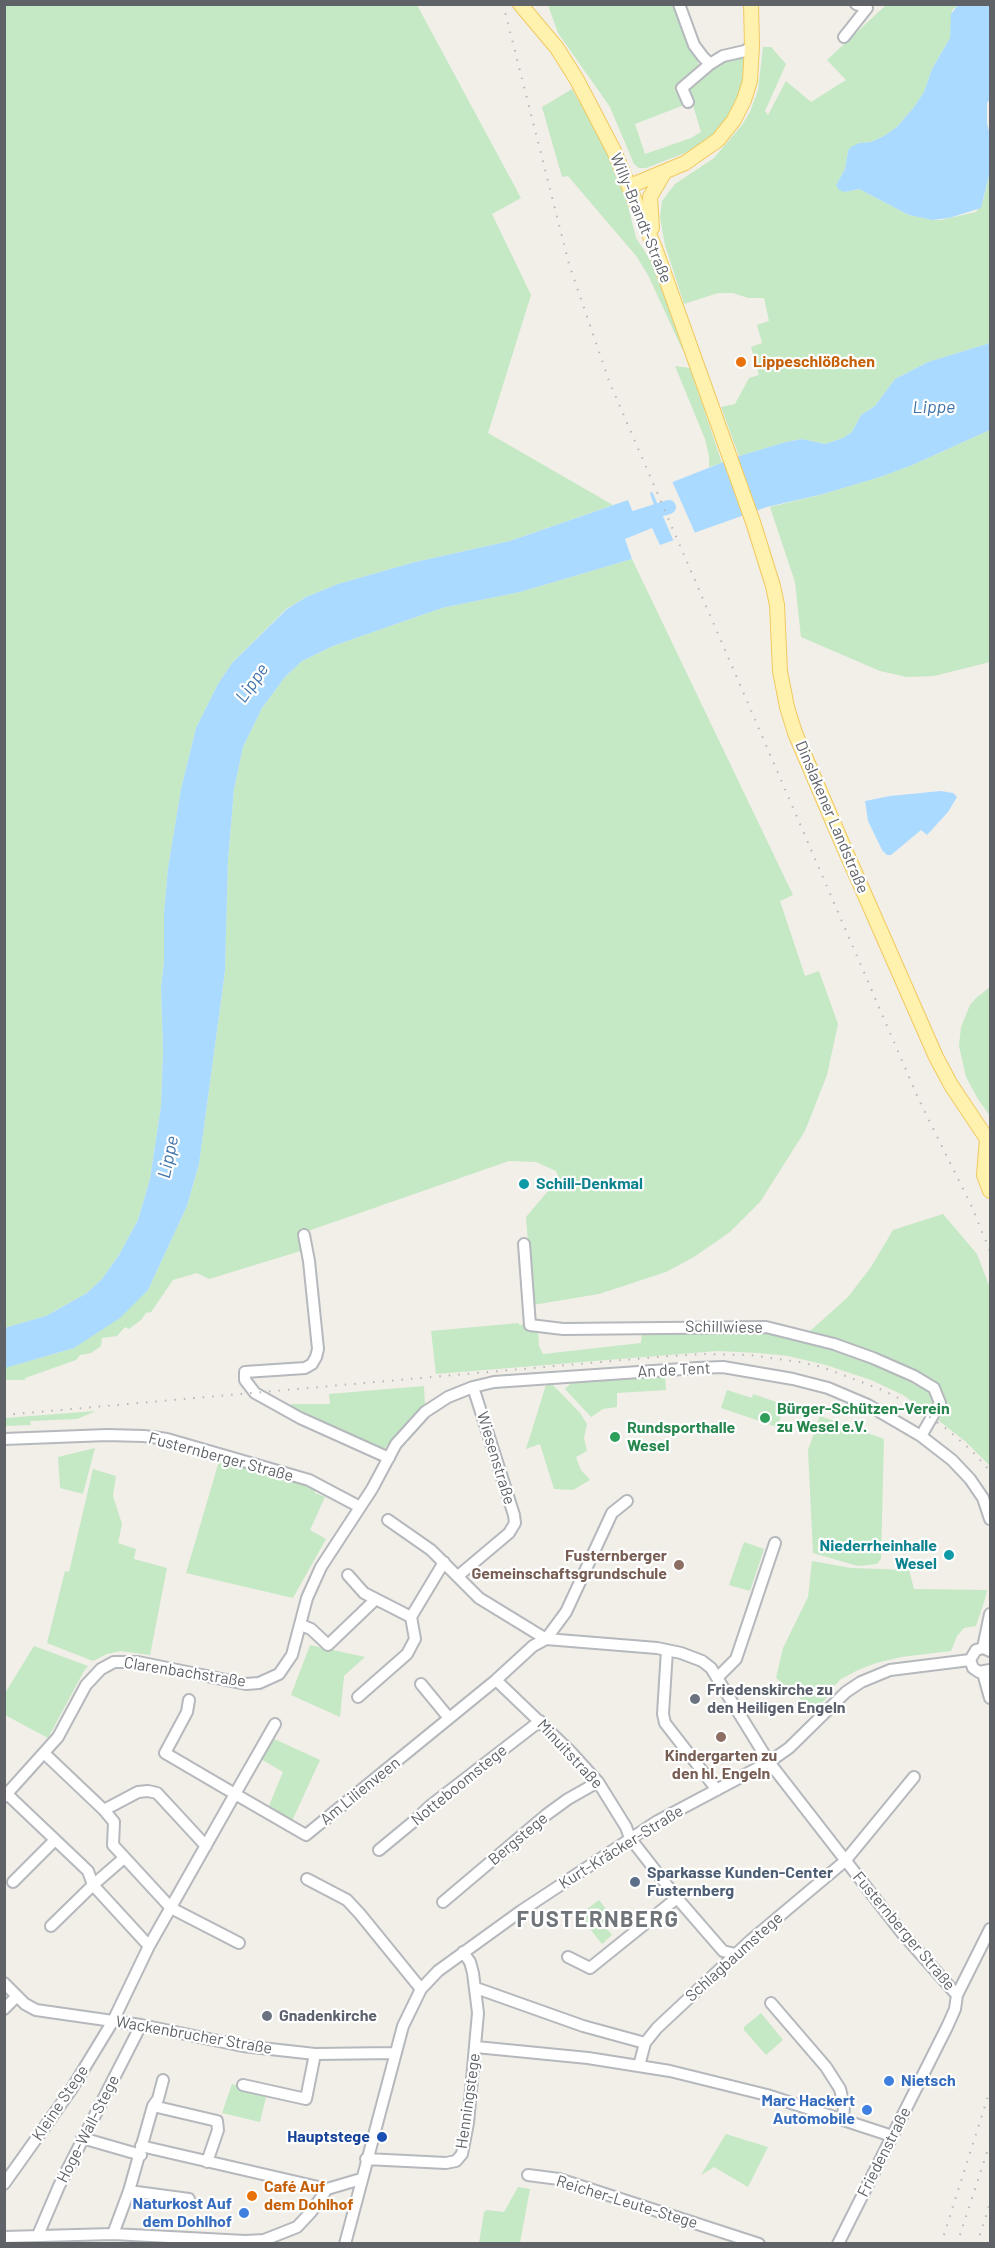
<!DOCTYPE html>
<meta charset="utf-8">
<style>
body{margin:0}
#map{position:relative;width:995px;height:2248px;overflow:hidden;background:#f1efe8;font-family:Barlow,sans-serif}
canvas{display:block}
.frame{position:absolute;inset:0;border:6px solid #5f6368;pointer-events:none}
</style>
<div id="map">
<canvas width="995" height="2248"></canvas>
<div class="frame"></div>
</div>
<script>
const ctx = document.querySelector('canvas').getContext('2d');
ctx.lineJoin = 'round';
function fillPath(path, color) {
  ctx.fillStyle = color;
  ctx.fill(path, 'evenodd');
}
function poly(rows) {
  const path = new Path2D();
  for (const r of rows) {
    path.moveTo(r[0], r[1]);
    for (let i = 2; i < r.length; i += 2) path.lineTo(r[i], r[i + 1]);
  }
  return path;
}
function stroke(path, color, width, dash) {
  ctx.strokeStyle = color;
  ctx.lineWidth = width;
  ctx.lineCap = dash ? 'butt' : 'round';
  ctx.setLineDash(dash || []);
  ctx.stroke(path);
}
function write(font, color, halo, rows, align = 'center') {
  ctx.font = font + ' Barlow,sans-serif';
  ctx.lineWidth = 4.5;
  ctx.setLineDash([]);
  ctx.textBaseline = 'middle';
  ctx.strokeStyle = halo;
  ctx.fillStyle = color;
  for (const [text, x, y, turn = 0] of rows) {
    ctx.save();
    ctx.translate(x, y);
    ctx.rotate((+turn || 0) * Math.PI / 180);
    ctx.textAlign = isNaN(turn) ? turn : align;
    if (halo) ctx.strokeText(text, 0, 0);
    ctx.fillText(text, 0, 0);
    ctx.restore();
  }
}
fillPath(poly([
 [4,5,417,5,521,198,492,214,531,295,488,433,613,505,510,541,415,562,338,584,306,597,286,609,232,663,218,684,196,728,181,789,168,868,164,913,164,961,161,987,163,1053,161,1106,150,1179,138,1220,119,1255,102,1279,87,1293,46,1316,5,1328],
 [548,5,675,5,702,73,721,62,742,56,745,59,744,80,733,113,715,135,693,150,646,168,639,168,634,164,610,107,558,33],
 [692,102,701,132,691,138,645,154,635,124],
 [886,5,959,5,952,10,950,38,932,69,924,92,914,107,897,127,884,136,871,142,859,143,848,151,845,169,836,185,845,192,859,189,909,215,932,220,941,220,976,212,983,201,990,171,990,343,928,362,895,379,875,406,861,415,852,432,843,438,825,444,802,439,786,442,739,456,721,407,735,404,749,378,759,375,751,347,762,343,757,325,769,321,764,298,748,298,733,293,718,293,684,304,665,245,660,217,662,201,675,184,714,158,742,125,750,112,758,90,763,47,771,47,786,64,765,111,768,115,786,81,811,102,846,80,827,60],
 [572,89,599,136,626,198,636,238,651,261,684,349,682,349,649,277,637,257,568,176,562,177,542,107],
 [675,366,690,368,722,463,709,467,709,456,705,439],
 [990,430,990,662,934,676,907,677,880,671,801,637,795,582,770,507,823,494,880,477,910,466],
 [632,559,793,895,780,901,805,976,819,971,838,1024,827,1075,805,1131,760,1202,730,1232,694,1257,666,1272,599,1294,533,1305,526,1217,559,1178,556,1171,536,1162,509,1161,308,1231,303,1240,304,1250,209,1279,197,1273,173,1280,151,1312,146,1313,141,1320,129,1329,125,1327,117,1336,102,1338,101,1346,91,1353,80,1355,76,1360,25,1378,25,1380,5,1380,4,1368,74,1348,148,1290,187,1206,199,1164,225,971,228,860,234,789,243,747,262,708,285,677,302,661,333,646,442,608,520,592],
 [990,987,990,1116,978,1099,966,1077,959,1046,961,1027,970,1005,976,998],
 [943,1214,977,1254,990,1288,990,1466,965,1441,939,1421,945,1403,942,1390,938,1386,876,1354,809,1332,848,1297,871,1267,893,1230],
 [519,1323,519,1325,525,1324,526,1329,538,1330,539,1346,543,1354,641,1343,642,1331,754,1331,770,1333,808,1342,876,1364,933,1394,932,1403,927,1412,903,1395,871,1380,826,1365,788,1356,759,1353,717,1351,436,1374,431,1331],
 [665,1376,666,1390,617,1393,617,1407,603,1409,591,1417,565,1389,571,1383],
 [546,1385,553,1385,580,1413,587,1424,584,1438,587,1451,576,1457,581,1470,590,1480,573,1490,554,1489,540,1444,526,1449],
 [424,1386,425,1406,402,1428,385,1448,379,1448,291,1406,291,1404,330,1404,329,1394],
 [727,1390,752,1398,753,1394,785,1405,777,1427,721,1408],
 [96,1411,77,1419,30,1421,31,1425,5,1426,5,1418],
 [820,1416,884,1439,881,1559,877,1564,858,1566,813,1553,808,1450],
 [95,1448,83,1494,60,1488,58,1457],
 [220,1458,313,1485,315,1493,325,1497,310,1530,326,1539,293,1598,186,1573],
 [93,1469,116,1476,113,1496,122,1524,118,1543,136,1549,134,1559,167,1568,150,1655,121,1651,107,1654,93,1661,47,1643,65,1571,69,1572],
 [744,1542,764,1549,750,1591,729,1585],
 [812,1561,851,1568,909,1570,914,1589,987,1590,985,1599,976,1626,964,1628,957,1636,951,1651,901,1657,876,1663,858,1670,841,1679,832,1688,826,1699,813,1710,776,1678,783,1648,808,1597],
 [310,1645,365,1657,344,1676,340,1717,291,1695],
 [34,1646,88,1666,84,1671,48,1738,5,1715,5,1693],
 [270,1737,320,1760,292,1821,268,1808,283,1772,259,1758],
 [599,1900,614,1919,607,1929,612,1935,602,1944,579,1915],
 [761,2013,783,2040,766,2055,744,2030,744,2027],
 [232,2084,242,2087,241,2091,266,2097,260,2122,222,2113],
 [726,2134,768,2147,748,2187,714,2167,701,2175],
 [518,2187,530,2189,520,2243,479,2243,484,2212,487,2210,504,2212]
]), '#c5e8c5');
fillPath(poly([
 [959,4,990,5,990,99,987,103,987,123,990,135,990,171,981,208,949,218,932,220,909,215,859,189,845,192,839,190,836,185,845,169,848,151,851,147,859,143,871,142,884,136,897,127,914,107,924,92,932,69,950,38,951,14],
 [990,343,990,430,910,466,880,477,823,494,767,507,660,545,652,528,625,539,632,559,520,592,442,608,333,646,302,661,285,677,262,708,243,747,234,789,228,860,225,971,199,1164,187,1206,148,1290,120,1318,74,1348,5,1368,4,1328,46,1316,87,1293,102,1279,119,1255,138,1220,150,1179,161,1106,163,1053,161,987,164,961,164,913,168,868,181,789,196,728,218,684,232,663,287,609,306,597,338,584,415,562,510,541,628,500,634,515,642,520,652,515,655,508,650,493,660,487,739,456,786,442,802,439,825,444,843,438,852,432,861,415,875,406,895,379,928,362],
 [941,791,953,793,957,797,948,812,927,835,921,830,891,855,887,855,882,850,868,821,865,801,890,796]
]), '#aadaff');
fillPath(poly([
 [672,481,695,533,682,538,683,541,675,544,651,489,658,485,660,487]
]), '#f1efe8');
stroke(poly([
 [621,522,669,507]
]), '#aadaff', 14);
const minor = poly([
 [679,4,694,45,703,57,710,64],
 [844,37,867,8,856,4],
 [688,102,682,88,710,64,723,56,745,51,752,46],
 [304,1235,309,1261,318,1349,316,1357,312,1364,305,1368,245,1372,245,1380,255,1393,300,1418,389,1458],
 [524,1244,530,1325,563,1329,766,1327,834,1344,873,1358,914,1376,934,1388,940,1403,921,1436],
 [4,1439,107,1435,144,1436,167,1439,309,1480,360,1507],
 [388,1520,431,1550,479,1598,546,1639,657,1648,681,1653,702,1661,711,1668,769,1762,902,1933,957,1995],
 [348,1575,364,1593,411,1617],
 [458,1576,509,1533,515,1523,514,1515,473,1387],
 [301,1625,311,1629,328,1645,376,1599],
 [983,1648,990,1614],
 [667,1650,663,1714,665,1723,717,1790],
 [990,1651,983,1648,976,1650,970,1660,973,1668,979,1672,990,1670],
 [983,1673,990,1698],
 [718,1677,736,1659,775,1543],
 [496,1680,570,1751,598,1782,626,1827,630,1838,677,1898,723,1951,735,1954],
 [421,1684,449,1718],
 [358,1697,407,1654,415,1639,411,1617,444,1562],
 [189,1700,187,1712,165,1753,235,1794,275,1724],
 [44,1753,104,1810,114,1822,113,1845,171,1908,239,1943],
 [7,1794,88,1871,93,1885,51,1926],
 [4,1797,58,1737,86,1685,101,1669,114,1662,138,1662,246,1684,259,1683,279,1674,292,1655,307,1598,321,1567,372,1489,396,1444,425,1412,448,1397,473,1387,494,1382,697,1368,723,1367,793,1379,828,1388,868,1405,921,1436,952,1460,970,1479,983,1498,990,1519],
 [104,1810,138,1792,148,1791,157,1793,206,1846],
 [379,1850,413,1822,430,1806,540,1721],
 [124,1858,93,1885,149,1946],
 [307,1879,347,1900,360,1914,421,1989],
 [13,1882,55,1840],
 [443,1902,546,1815,568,1799,598,1782],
 [568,1957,590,1968,677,1898],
 [4,1983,25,2004,36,2010,141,2025,243,2046,315,2054,394,2053],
 [476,1988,583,2026,645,2043],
 [771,2003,826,2067,840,2089,844,2106,843,2119],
 [4,2009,17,1996],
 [476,2047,588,2058,670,2071,767,2095,892,2136],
 [639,2066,645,2043,657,2028,751,1940,845,1861,914,1777],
 [243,2085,306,2099,315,2054],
 [153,2106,217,2121,218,2130,207,2162],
 [82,2138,141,2155],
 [141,2146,327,2189],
 [366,2159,446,2163,456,2161,462,2154,468,2123,478,2013,473,1973,470,1962,463,1952],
 [528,2175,559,2179,759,2244],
 [4,2184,71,2090,113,2021,149,1946,235,1794,306,1835,496,1680,533,1646,546,1639,566,1612,612,1513,627,1501],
 [129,2191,189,2199],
 [113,2234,129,2191,153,2106,158,2099,163,2080],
 [38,2235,59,2186,141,2025],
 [4,2237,113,2234,245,2241,264,2240,297,2227,311,2212,327,2189,361,2179],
 [345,2244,403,2026,421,1989,438,1971,521,1911,656,1822,769,1762,789,1748,846,1692,861,1682,890,1670,970,1660],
 [838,2244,947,2027,955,2009,957,1995,990,1929]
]);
const major = poly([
 [520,4,557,48,577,80,614,151,655,248,753,522,773,586,777,605,780,671,787,707,795,733,842,843,936,1057,951,1085,987,1139,984,1175,990,1191],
 [630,186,685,163,718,140,734,120,744,100,750,81,752,46,751,4],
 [652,228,650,197,664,173]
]);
stroke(minor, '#b5b8bc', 14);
stroke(major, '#f2c960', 16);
stroke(minor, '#fff', 10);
stroke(major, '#fff2af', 14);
stroke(poly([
 [503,4,569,264,609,381,919,1100,971,1205,990,1251],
 [4,1415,657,1357,701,1354,750,1355,799,1362,822,1367,885,1391,917,1408,948,1430,972,1451,990,1471],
 [941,2244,990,2090],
 [957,2244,990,2143],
 [977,2244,990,2203]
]), '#b6b7b8', 2, [1.5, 8]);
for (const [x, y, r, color] of [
 [741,362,6,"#e8710a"],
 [524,1184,6,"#0f9aa8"],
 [765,1418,6,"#2e9e5b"],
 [615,1437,6,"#2e9e5b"],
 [949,1555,6,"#0f9aa8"],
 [679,1565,6,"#8d6e63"],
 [695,1699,6,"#6b7280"],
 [721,1737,6,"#8d6e63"],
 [635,1882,6,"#5c6f8a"],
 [267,2016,6,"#6b7280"],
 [889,2081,6,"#3f7fe0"],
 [867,2110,6,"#3f7fe0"],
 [382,2137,6,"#1a4fb4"],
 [252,2196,6,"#e8710a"],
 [244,2213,6,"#3f7fe0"]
]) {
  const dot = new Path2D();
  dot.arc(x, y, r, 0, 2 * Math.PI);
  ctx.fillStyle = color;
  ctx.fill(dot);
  stroke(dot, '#fff', 2);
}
write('16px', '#5f6368', '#fff', [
 ["Willy-Brandt-Straße",641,218,68],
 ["Dinslakener Landstraße",832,817,67],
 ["Schillwiese",724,1327,1],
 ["An de Tent",674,1370,-3],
 ["Fusternberger Straße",221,1457,15],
 ["Wiesenstraße",496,1458,73],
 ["Clarenbachstraße",185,1672,9],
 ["Minuitstraße",570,1754,47],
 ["Notteboomstege",459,1785,-39],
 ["Am Lilienveen",360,1791,-39],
 ["Bergstege",518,1839,-40],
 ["Kurt-Kräcker-Straße",621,1847,-32],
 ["Fusternberger Straße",904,1931,50],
 ["Schlagbaumstege",734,1957,-42],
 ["Wackenbrucher Straße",194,2035,10],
 ["Henningstege",468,2101,-82],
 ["Kleine Stege",60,2103,-56],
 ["Hoge-Wall-Stege",88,2129,-63],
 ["Friedenstraße",884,2152,-63],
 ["Reicher-Leute-Stege",627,2202,17]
]);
write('bold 16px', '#c56008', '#fff', [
 ["Lippeschlößchen",753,362],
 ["Café Auf",264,2187],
 ["dem Dohlhof",264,2205]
], 'left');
write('bold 16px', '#0d838f', '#fff', [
 ["Schill-Denkmal",536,1184],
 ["Niederrheinhalle",937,1546,"right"],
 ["Wesel",937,1564,"right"]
], 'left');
write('bold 16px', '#27864d', '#fff', [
 ["Bürger-Schützen-Verein",777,1409],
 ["zu Wesel e.V.",777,1427],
 ["Rundsporthalle",627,1428],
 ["Wesel",627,1446]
], 'left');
write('bold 16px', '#785e54', '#fff', [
 ["Fusternberger",667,1556],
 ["Gemeinschaftsgrundschule",667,1574],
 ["Kindergarten zu",721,1756,"center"],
 ["den hl. Engeln",721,1774,"center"]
], 'right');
write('bold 16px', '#5b616d', '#fff', [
 ["Friedenskirche zu",707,1690],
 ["den Heiligen Engeln",707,1708],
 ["Gnadenkirche",279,2016]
], 'left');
write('bold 16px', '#4e5e75', '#fff', [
 ["Sparkasse Kunden-Center",647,1873],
 ["Fusternberg",647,1891]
], 'left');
write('bold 16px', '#366cbe', '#fff', [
 ["Nietsch",901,2081,"left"],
 ["Marc Hackert",855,2101],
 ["Automobile",855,2119],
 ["Naturkost Auf",232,2204],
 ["dem Dohlhof",232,2222]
], 'right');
write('bold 16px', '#164399', '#fff', [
 ["Hauptstege",370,2137]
], 'right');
write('italic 18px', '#4174aa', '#fff', [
 ["Lippe",934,407],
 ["Lippe",252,683,-55],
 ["Lippe",168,1157,-78]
]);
ctx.letterSpacing = '1.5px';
write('bold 22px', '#70757a', '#fff', [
 ["FUSTERNBERG",598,1920]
]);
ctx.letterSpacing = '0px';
</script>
